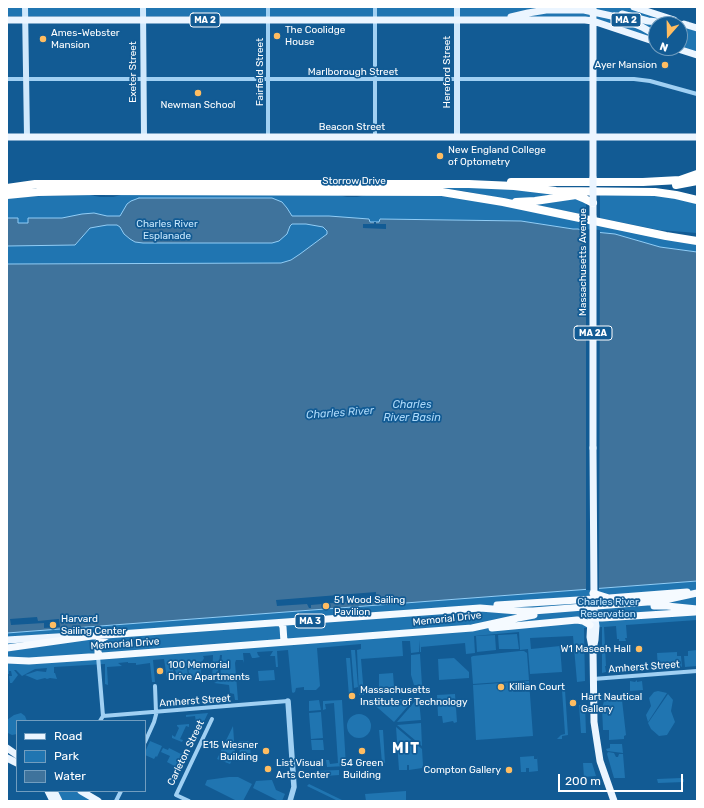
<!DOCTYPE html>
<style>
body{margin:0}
#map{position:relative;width:704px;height:808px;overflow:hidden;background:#125b94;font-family:Rubik,sans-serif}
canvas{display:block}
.frame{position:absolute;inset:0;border:8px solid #fff;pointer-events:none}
.legend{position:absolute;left:16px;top:720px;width:130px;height:72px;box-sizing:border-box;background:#125b94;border:1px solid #719dbf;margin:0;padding:5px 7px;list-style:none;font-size:12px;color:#fff}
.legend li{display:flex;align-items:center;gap:8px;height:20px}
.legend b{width:20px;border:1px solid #719dbf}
.north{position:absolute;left:648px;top:16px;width:40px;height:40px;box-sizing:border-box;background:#125b94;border:1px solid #719dbf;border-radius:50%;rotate:200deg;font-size:11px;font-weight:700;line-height:16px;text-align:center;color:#fff}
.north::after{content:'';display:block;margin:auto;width:14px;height:18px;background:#ffbd61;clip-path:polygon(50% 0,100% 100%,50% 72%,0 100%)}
.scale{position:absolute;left:558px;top:774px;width:125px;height:18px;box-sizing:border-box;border:2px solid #fff;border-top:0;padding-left:5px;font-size:12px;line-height:14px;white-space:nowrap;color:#fff;-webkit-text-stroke:3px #125b94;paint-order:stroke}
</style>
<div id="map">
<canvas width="704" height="808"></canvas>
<div class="frame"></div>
<ul class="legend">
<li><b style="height:5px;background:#ebf5ff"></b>Road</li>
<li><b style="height:11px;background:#2075b1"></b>Park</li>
<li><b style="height:11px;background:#3f739c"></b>Water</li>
</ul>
<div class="north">N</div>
<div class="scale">200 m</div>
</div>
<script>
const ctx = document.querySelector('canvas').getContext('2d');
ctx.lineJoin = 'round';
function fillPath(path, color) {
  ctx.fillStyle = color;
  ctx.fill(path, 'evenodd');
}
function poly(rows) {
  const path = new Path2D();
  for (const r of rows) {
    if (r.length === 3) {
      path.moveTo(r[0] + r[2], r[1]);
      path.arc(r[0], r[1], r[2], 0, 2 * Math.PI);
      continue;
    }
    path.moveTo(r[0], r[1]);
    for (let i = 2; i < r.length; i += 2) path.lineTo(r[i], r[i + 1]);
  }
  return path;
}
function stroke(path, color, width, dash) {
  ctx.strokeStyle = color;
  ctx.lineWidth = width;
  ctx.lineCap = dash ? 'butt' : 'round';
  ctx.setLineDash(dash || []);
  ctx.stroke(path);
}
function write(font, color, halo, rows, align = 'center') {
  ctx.font = font + ' Rubik,sans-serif';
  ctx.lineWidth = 3.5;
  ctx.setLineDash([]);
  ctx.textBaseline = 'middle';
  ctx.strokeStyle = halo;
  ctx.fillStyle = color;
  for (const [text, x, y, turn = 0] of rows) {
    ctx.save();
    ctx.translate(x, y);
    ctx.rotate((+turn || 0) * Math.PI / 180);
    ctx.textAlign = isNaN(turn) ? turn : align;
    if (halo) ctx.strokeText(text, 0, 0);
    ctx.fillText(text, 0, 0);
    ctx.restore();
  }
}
fillPath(poly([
 [7,7,627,7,663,19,656,24,656,39,602,21,495,17,7,16],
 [680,25,697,31,697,52,680,46],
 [440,188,502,188,586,195,586,215,464,191],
 [90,195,100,197,113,197,121,195,338,195,347,197,357,197,366,195,441,196,463,198,697,243,697,252,660,247,615,234,585,231,578,229,573,229,521,221,380,219,380,222,369,222,369,219,350,218,301,254,291,260,281,263,7,264,7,198,43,196],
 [600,195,650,195,667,197,697,203,697,233,659,230,600,218],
 [697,581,697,620,626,625,627,638,625,638,626,641,619,641,619,639,617,639,616,626,604,627,606,666,605,666,606,672,602,673,602,627,584,628,585,681,577,682,573,636,530,638,531,649,560,646,562,672,530,674,528,649,520,650,519,632,474,636,475,653,466,654,465,643,421,647,421,652,420,652,419,640,419,652,411,653,410,641,402,641,403,656,361,659,364,695,359,695,357,650,361,649,361,644,317,648,320,686,316,690,304,690,304,687,296,688,295,692,293,693,292,692,288,650,277,651,278,667,276,667,275,656,270,656,273,651,257,652,258,655,260,657,255,658,252,658,250,653,243,653,244,663,243,660,236,660,235,663,238,700,235,700,234,694,230,693,229,685,214,683,218,681,220,677,222,655,220,655,217,680,212,681,213,655,203,656,204,658,202,662,200,681,197,677,189,675,188,667,182,663,174,665,173,670,174,673,177,676,196,678,197,681,167,678,164,659,153,660,155,682,152,682,150,663,136,665,136,663,128,663,128,662,118,663,122,666,107,667,108,685,105,684,105,664,54,667,54,673,55,673,57,679,50,678,47,679,45,678,37,680,25,675,37,671,46,672,47,668,35,669,22,676,16,670,14,670,18,675,12,683,10,683,9,676,12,676,11,671,9,671,9,674,7,674,7,633],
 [517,634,519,649,499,649,498,635],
 [495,635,496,650,477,652,476,636],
 [351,650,355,650,358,687,354,688],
 [697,650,697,666,685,667,684,656,688,656,688,651],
 [520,651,524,651,527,653,529,680,473,684,471,657,473,656],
 [677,652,677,656,681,656,682,667,658,668,657,653],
 [420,654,422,685,414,685,411,675,411,655],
 [346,658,350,658,353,696,349,696],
 [454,658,469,672,469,678,439,680,438,659],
 [184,665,187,668,188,676,177,675,175,670,175,667],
 [274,670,275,680,259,681,258,671],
 [393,673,394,687,379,688,379,674],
 [637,680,637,682,642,681,643,690,630,691,630,681,635,682],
 [529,681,533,736,476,740,473,685],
 [562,690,565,690,568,735,562,736,562,739,557,739,561,735,565,734],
 [658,691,667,693,648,722,646,715,651,706,649,698,654,692],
 [455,694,457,722,454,723,453,721,443,723,442,716,438,716,437,695],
 [668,694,673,700,671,711,675,722,667,735,659,736,651,729,648,723],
 [415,698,394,722,370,701,374,701],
 [417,699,419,700,421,720,397,722],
 [319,700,321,710,309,711,309,701],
 [342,700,346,766,327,767,326,760,329,760,330,764,338,763,334,703,325,704,326,709,323,710,323,701],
 [612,700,612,701,622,700,626,735,624,736,624,739,609,740,609,730,603,730,602,708,604,701],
 [585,704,586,733,581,733,579,705],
 [321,712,323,738,311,739,309,713],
 [21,713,25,716,27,721,17,721,17,734,12,735,8,733,7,720,14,715],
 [208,713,192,747,189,745,199,723,196,722,195,716,186,717,186,715],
 [359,726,12],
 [421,723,422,746,397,725],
 [189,724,189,727,186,726,180,739,183,740,182,742,172,738,172,735,175,737,179,728,177,726,177,725],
 [233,726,235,754,230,764,217,759],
 [396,727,422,749,423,765,422,768,409,770,409,765,407,765,407,770,399,770],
 [379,730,383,730,385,763,382,763],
 [311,740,323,740,324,750,312,750],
 [150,741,162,746,157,757,156,756,154,759,145,755,145,752],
 [239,741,248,741,250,743,251,760,240,761],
 [610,744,622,744,623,753,607,751,606,749,610,748],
 [163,748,168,750,169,748,181,754,182,753,188,756,180,769,167,762,170,756,161,752],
 [608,752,614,753,616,757,618,757,619,754,623,754,625,778,614,778,607,754],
 [534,756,534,759,537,759,537,756,538,771,529,772,529,768,526,768,526,772,521,772,520,757],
 [583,763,592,763,596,776,584,777],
 [339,770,339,775,312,777,315,771],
 [229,777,238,777,252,784,243,801,237,801,205,785,207,780],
 [681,778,681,779,684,779,684,782,658,783,657,779],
 [271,780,272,780,276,790,285,794,282,801,279,801,253,788,256,781],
 [309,784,344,801,338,801,307,786],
 [57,791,78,791,95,801,63,801],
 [406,791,406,801,366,801,365,794]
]), '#2075b1');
const water = poly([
 [139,198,272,198,282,202,287,208,292,216,329,216,369,219,370,222,379,222,380,219,521,221,573,229,578,229,585,231,615,234,660,247,697,252,697,581,7,633,7,264,281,263,291,260,300,254,327,234,327,231,323,227,306,224,292,224,290,226,287,234,279,241,272,243,143,243,135,242,130,239,124,234,120,227,117,225,107,225,90,228,75,245,7,246,7,218,18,218,18,223,28,223,28,218,62,218,82,214,94,213,107,216,120,216,127,204,131,201,139,198]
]);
fillPath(water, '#3f739c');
stroke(water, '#91cdf6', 1);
fillPath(poly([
 [374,222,376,222,376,224,386,224,386,229,363,228,363,224,374,224],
 [586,229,600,230,599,590,586,590],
 [376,592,376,599,311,605,311,608,309,608,307,604,277,606,276,600],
 [37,617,38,621,58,619,59,619,60,627,44,628,44,623,11,625,10,619]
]), '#125b94');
stroke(poly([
 [375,7,375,137],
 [7,79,634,79,650,81,697,94],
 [268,137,268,7],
 [98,656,103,716,100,721],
 [593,679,697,671],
 [155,686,156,712],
 [103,716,288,701],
 [145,742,154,722,157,711],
 [116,801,121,791],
 [189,801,176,795,212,719]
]), '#a0d0f3', 4);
stroke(poly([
 [288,701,294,787,290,801]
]), '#a0d0f3', 5.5);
stroke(poly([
 [25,7,27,137],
 [143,7,144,137],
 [457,137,457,7]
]), '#cfe8fc', 6);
stroke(poly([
 [634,7,674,20],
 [622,14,648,21,687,25],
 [511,17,528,13,546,10,584,10,621,18,642,27,656,35],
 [593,18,593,178],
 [7,20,585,20,593,21,656,42],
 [684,24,697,28],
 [675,48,697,55],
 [7,137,697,137],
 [593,217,593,203],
 [593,448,594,599],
 [594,613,596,626,595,640,593,649,594,722,600,761,614,801],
 [591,620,590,637,592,647],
 [7,640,73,636],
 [7,748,17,755],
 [7,758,17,763],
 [48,791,53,801],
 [54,791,59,801],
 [81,791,98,801]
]), '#ebf5ff', 7);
stroke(poly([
 [593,593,609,598,687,592],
 [497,605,594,599],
 [654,606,667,606,697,609],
 [591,618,602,618,695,612],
 [281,623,283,627,284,642],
 [492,628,577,620,583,621,590,625],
 [7,648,92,636,480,608,518,611,533,611,660,601,697,593],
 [98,656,98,643,100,640,107,636],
 [7,660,29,661,89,657,472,628,518,618,534,615]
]), '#f5faff', 7);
stroke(poly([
 [511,182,643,182,680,180,697,174],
 [676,185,697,181],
 [7,188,35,184,469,184,514,186,556,191,655,192,676,195,697,200],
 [7,195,38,192,96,191,442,192,503,202,666,236,697,241],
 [516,202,535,201,576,195,583,198,593,203]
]), '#fff', 8);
stroke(poly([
 [593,7,593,14],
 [593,203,593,178],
 [593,448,593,217],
 [594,603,594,612]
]), '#ebf5ff', 7);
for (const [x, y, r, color] of [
 [277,36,4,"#ffbd61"],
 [43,39,4,"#ffbd61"],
 [665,65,4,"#ffbd61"],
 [198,93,4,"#ffbd61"],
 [440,156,4,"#ffbd61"],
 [326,606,4,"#ffbd61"],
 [53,625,4,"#ffbd61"],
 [639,649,4,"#ffbd61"],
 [160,671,4,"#ffbd61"],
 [501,687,4,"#ffbd61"],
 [352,696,4,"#ffbd61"],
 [573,703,4,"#ffbd61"],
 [266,751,4,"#ffbd61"],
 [362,751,4,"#ffbd61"],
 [268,769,4,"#ffbd61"],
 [509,770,4,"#ffbd61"]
]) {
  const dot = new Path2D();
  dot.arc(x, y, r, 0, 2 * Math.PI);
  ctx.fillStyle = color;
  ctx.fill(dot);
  stroke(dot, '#125b94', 1.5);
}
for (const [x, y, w] of [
 [205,20,30],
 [626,20,30],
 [593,333,38],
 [310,621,30]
]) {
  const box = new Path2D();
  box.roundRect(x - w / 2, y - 7, w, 14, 3);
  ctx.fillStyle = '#125b94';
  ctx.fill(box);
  stroke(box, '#fff', 1);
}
write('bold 9px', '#fff', null, [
 ["MA 2",205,20],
 ["MA 2",626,20],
 ["MA 2A",593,333],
 ["MA 3",310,621]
]);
write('10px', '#fff', '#125b94', [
 ["The Coolidge",285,30],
 ["House",285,42],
 ["Ames-Webster",51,33],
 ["Mansion",51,45],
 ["Ayer Mansion",657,65,"right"],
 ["Newman School",198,105,"center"],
 ["New England College",448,150],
 ["of Optometry",448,162],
 ["51 Wood Sailing",334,600],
 ["Pavilion",334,612],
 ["Harvard",61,619],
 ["Sailing Center",61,631],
 ["W1 Maseeh Hall",631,649,"right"],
 ["100 Memorial",168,665],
 ["Drive Apartments",168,677],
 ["Killian Court",509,687],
 ["Massachusetts",360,690],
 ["Institute of Technology",360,702],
 ["Hart Nautical",581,697],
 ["Gallery",581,709],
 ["E15 Wiesner",258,745,"right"],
 ["Building",258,757,"right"],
 ["List Visual",276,763],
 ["Arts Center",276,775],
 ["54 Green",362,763,"center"],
 ["Building",362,775,"center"],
 ["Compton Gallery",501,770,"right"]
], 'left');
write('10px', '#fff', '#125b94', [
 ["Exeter Street",133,72,-90],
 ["Fairfield Street",260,72,-90],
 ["Marlborough Street",353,72],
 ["Hereford Street",447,72,-90],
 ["Beacon Street",352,127],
 ["Storrow Drive",354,181],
 ["Massachusetts Avenue",583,262,-90],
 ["Memorial Drive",447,619,-6],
 ["Memorial Drive",125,644,-4],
 ["Amherst Street",644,667,-4],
 ["Amherst Street",195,701,-4],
 ["Carleton Street",186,753,-64]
]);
write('10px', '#c7e7fd', '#125b94', [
 ["Charles River",167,224],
 ["Esplanade",167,236],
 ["Charles River",608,602],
 ["Reservation",608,614]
]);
write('italic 11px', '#acd9fa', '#125b94', [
 ["Charles",412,405],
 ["River Basin",412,418],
 ["Charles River",340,413,-4]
]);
ctx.letterSpacing = '1px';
write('bold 14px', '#fff', '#125b94', [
 ["MIT",406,749]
]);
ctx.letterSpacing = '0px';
</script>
